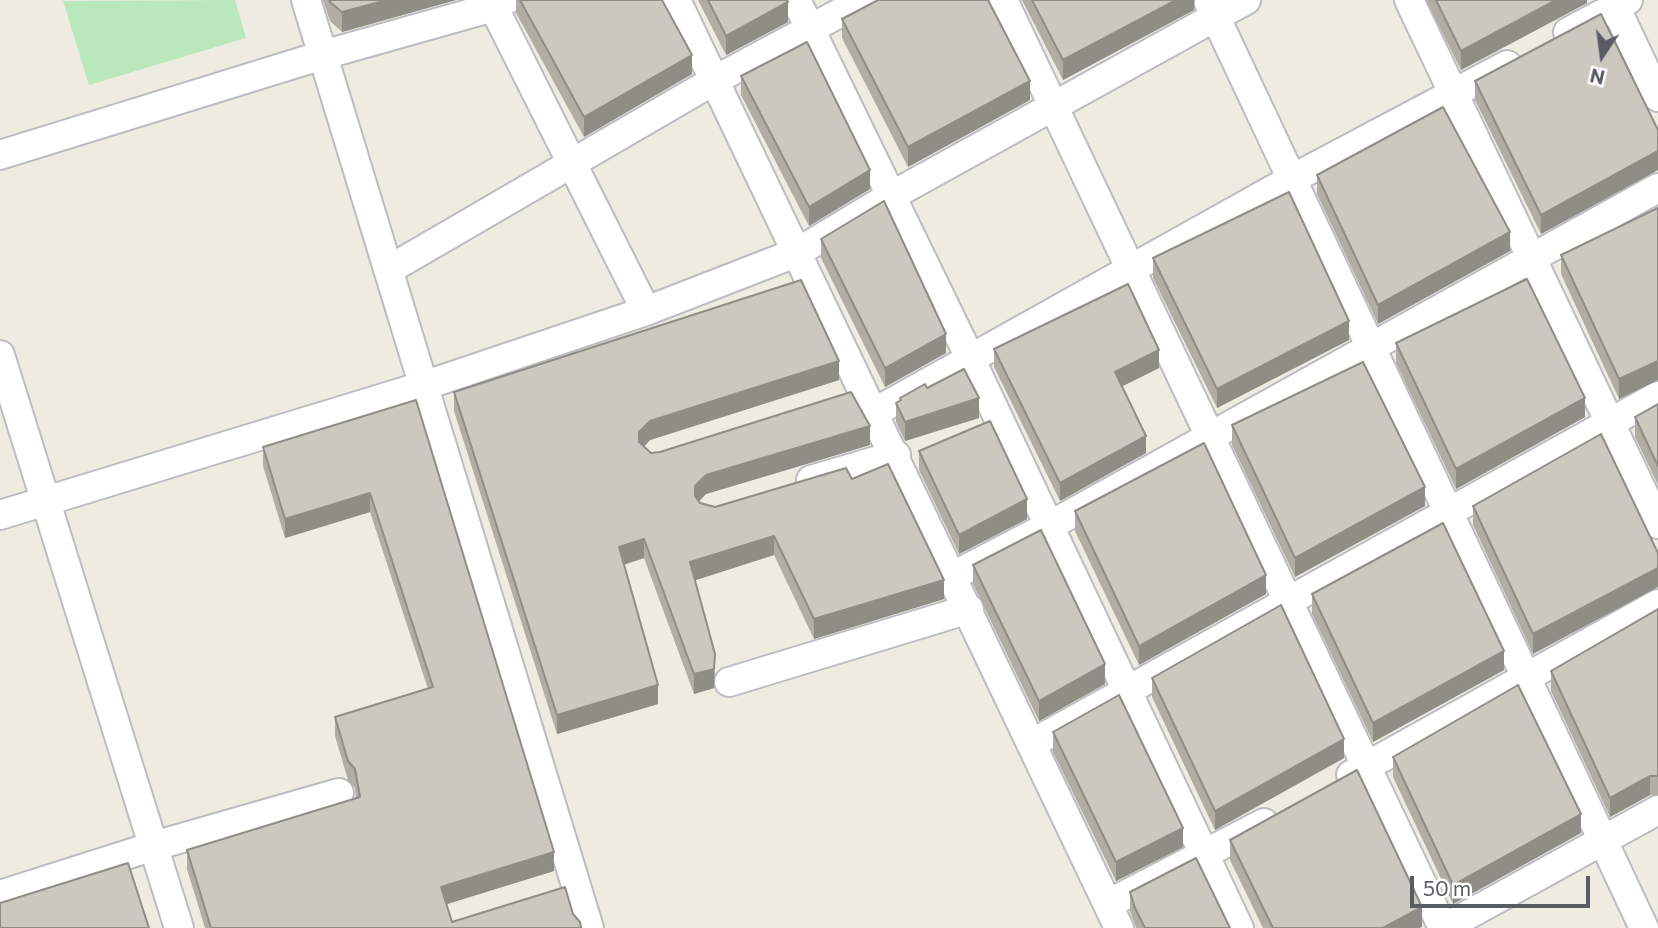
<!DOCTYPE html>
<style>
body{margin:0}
#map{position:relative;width:1658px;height:928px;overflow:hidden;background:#eeece0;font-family:Commissioner,sans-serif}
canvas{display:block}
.north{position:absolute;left:1567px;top:21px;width:70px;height:70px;-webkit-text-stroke:5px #fff;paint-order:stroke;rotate:193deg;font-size:19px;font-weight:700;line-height:28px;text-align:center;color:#595c63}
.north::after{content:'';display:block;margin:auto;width:24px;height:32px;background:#595c63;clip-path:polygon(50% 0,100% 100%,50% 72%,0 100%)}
.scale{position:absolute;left:1410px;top:876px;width:180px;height:32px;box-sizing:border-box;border:4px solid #595c63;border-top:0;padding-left:9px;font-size:21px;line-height:24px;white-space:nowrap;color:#595c63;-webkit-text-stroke:5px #fff;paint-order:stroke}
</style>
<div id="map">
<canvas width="1658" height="928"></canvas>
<div class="north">N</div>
<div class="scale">50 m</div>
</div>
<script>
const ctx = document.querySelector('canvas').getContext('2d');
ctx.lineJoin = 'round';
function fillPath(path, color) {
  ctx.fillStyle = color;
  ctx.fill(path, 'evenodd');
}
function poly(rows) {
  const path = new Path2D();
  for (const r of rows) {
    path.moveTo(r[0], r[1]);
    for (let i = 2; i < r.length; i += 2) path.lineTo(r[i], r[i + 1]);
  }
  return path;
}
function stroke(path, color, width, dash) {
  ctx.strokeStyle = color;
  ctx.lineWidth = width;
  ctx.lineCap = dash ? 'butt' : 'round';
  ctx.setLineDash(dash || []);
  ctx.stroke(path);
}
fillPath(poly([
 [235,0,246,38,89,85,63,1]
]), '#b9e8bd');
const minor = poly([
 [306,0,589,928],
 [490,0,646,311],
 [676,0,1119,928],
 [796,0,970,358,1239,928],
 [1003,0,1443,928],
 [1409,0,1658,524],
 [1612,0,1658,97],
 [1209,3,1644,928],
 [1568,32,1628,0],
 [0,155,323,55,493,7,506,0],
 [390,269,715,80,864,0],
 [0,355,179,928],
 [875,412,1292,179,1507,65],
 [811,480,896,455],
 [0,515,426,385,646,311,798,252,891,196,1246,0],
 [953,576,1049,526,1658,188],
 [729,682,969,609],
 [1031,744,1658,396],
 [1351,775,1658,604],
 [0,895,154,846,339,793],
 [1108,904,1264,823],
 [1444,928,1658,810]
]);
stroke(minor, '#bbbdc3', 32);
stroke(minor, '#fff', 28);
fillPath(poly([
 [323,0,456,0,342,32,330,21],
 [516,0,662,0,692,74,584,137,516,13],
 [698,0,787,0,788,22,726,55],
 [1022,0,1194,0,1194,10,1063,80],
 [1426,0,1587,0,1587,3,1461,70],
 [842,19,1030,100,908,167,842,38],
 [741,76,870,189,809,226,741,95],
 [1475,81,1658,130,1658,170,1541,234,1475,100],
 [1317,175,1510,251,1378,324,1317,194],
 [1658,208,1658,380,1619,399,1561,274,1561,255],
 [821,239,946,353,885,387,821,258],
 [1153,258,1349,340,1217,408,1153,278],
 [1396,343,1585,417,1456,489,1396,363],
 [994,349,1159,368,1122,386,1146,453,1060,501,994,367],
 [839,380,650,440,644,446,651,453,870,445,706,494,699,501,700,503,715,507,852,479,944,599,814,639,774,555,695,580,715,674,714,688,694,694,644,558,624,565,658,704,557,734,454,411,454,392],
 [927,388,979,418,905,441,896,422,896,403,900,401,900,398],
 [416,400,554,871,446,904,452,922,573,914,581,928,205,928,187,869,187,850,356,798,355,788,348,780,335,736,335,717,428,689,370,512,285,538,263,466,263,447],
 [1658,404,1658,485,1635,437,1635,417],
 [1232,425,1425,506,1295,577,1232,445],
 [1601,434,1533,654,1473,525,1473,506],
 [919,451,1027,519,959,554,919,470],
 [1075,511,1266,594,1139,665,1075,531],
 [973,565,1105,684,1039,721,973,584],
 [1312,594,1504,670,1373,742,1312,614],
 [1658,609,1658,795,1650,795,1610,817,1551,691,1551,671],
 [1152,678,1344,758,1215,830,1152,697],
 [1053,732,1183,847,1116,881,1053,752],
 [1393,757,1581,833,1453,904,1393,777],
 [1230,840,1422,927,1419,928,1263,928,1230,860],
 [1130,892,1230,928,1136,928,1130,911]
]), '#afada4');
fillPath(poly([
 [387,0,456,0,342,32,342,12],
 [1176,0,1194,0,1194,10,1063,80,1063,60],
 [1556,0,1587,0,1587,3,1461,70,1461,51],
 [788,2,788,22,726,55,726,36],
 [692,55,692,74,584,137,584,117],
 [1030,81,1030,100,908,167,908,147],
 [1658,151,1658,170,1541,234,1541,215],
 [870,170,870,189,809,226,809,207],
 [1510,232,1510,251,1378,324,1378,305],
 [1349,321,1349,340,1217,408,1217,389],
 [946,334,946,353,885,387,885,368],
 [1159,350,1159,368,1115,390,1115,372],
 [839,361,839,380,650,440,639,452,639,432,650,421],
 [1658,361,1658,380,1619,399,1619,379],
 [979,398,979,418,905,441,905,422],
 [1585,398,1585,417,1456,489,1456,469],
 [870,426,870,445,706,494,695,505,695,486,706,475],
 [1146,436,1146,453,1060,501,1060,483],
 [1425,487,1425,506,1295,577,1295,558],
 [370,493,370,512,285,538,285,519],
 [1027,499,1027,519,959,554,959,535],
 [774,536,774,555,690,582,690,562],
 [644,539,644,558,619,566,619,547],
 [1658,568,1658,587,1533,654,1533,634],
 [1266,575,1266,594,1139,665,1139,646],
 [944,580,944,599,814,639,814,619],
 [1504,651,1504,670,1373,742,1373,723],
 [715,654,714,688,694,694,694,674],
 [1105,664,1105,684,1039,721,1039,701],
 [658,685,658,704,557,734,557,715],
 [1344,739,1344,758,1215,830,1215,811],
 [1650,776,1650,795,1610,817,1610,798],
 [1581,814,1581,833,1453,904,1453,885],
 [1183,828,1183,847,1116,881,1116,862],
 [554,852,554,871,441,906,441,887],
 [1422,907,1422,927,1419,928,1383,928]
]), '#8e8d86');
const building = poly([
 [329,0,387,0,342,12,330,2,329,0],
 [520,0,662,0,692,55,584,117,520,0],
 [708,0,787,0,788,2,726,36,708,0],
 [878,0,988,0,1030,81,908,147,842,19,878,0],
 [1032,0,1176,0,1063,60,1032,0],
 [1436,0,1556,0,1461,51,1436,0],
 [1601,14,1658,130,1658,151,1541,215,1475,81,1601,14],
 [807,42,870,170,809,207,741,76,807,42],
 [1443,107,1510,232,1378,305,1317,175,1443,107],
 [1289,192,1349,321,1217,389,1153,258,1289,192],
 [884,201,946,334,885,368,821,239,884,201],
 [1658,208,1658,361,1619,379,1561,255,1658,208],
 [1527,279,1585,398,1456,469,1396,343,1527,279],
 [801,280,839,361,650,421,639,432,639,442,651,453,660,452,851,392,870,426,706,475,695,486,695,496,700,503,715,507,846,468,852,479,888,464,944,580,814,619,774,536,690,562,715,654,714,669,694,674,644,539,619,547,658,685,557,715,454,392,801,280],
 [1128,284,1159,350,1115,372,1146,436,1060,483,994,349,1128,284],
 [1363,362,1425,487,1295,558,1232,425,1363,362],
 [964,369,979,398,905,422,896,403,901,400,900,398,925,384,927,388,964,369],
 [416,400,554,852,441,887,452,922,565,887,573,914,580,922,581,928,211,928,187,850,360,797,355,769,348,761,335,717,433,687,370,493,285,519,263,447,416,400],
 [1658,404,1658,466,1635,417,1658,404],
 [990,421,1027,499,959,535,919,451,990,421],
 [1601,434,1658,553,1658,568,1533,634,1473,506,1601,434],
 [1204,443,1266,575,1139,646,1075,511,1204,443],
 [1443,523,1504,651,1373,723,1312,594,1443,523],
 [1041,530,1105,664,1039,701,973,565,1041,530],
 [1281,605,1344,739,1215,811,1152,678,1281,605],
 [1658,609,1658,776,1650,776,1610,798,1551,671,1658,609],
 [1518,685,1581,814,1453,885,1393,757,1518,685],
 [1119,695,1183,828,1116,862,1053,732,1119,695],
 [1357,770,1422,907,1383,928,1273,928,1230,840,1357,770],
 [1196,858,1230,928,1145,928,1135,908,1130,892,1196,858],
 [128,863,149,928,0,928,0,903,128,863]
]);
fillPath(building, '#cbc9bf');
stroke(building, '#8e8d86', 2);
</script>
